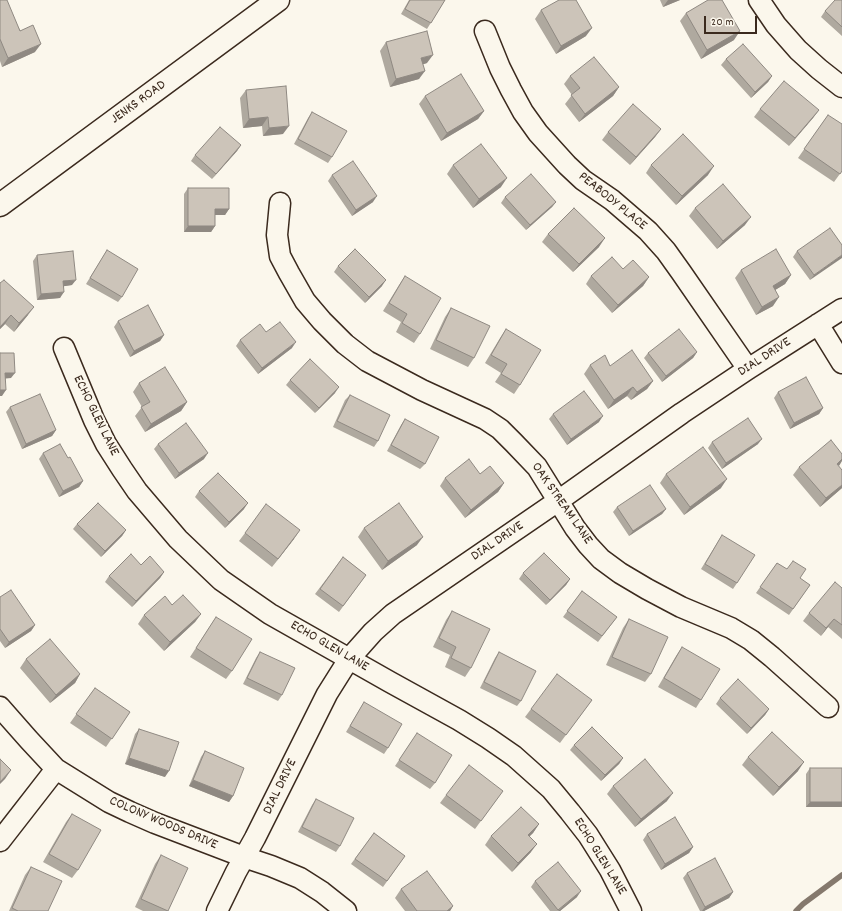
<!DOCTYPE html>
<style>
body{margin:0}
#map{position:relative;width:842px;height:911px;overflow:hidden;background:#fbf7ec;font-family:Dekko,sans-serif}
canvas{display:block}
.scale{position:absolute;left:704px;top:16px;width:53px;height:18px;box-sizing:border-box;border:2px solid #3b2a1e;border-top:0;padding-left:5px;font-size:12px;line-height:14px;white-space:nowrap;color:#3b2a1e;-webkit-text-stroke:3px #fbf7ec;paint-order:stroke}
</style>
<div id="map">
<canvas width="842" height="911"></canvas>
<div class="scale">20 m</div>
</div>
<script>
const ctx = document.querySelector('canvas').getContext('2d');
ctx.lineJoin = 'round';
function poly(rows) {
  const path = new Path2D();
  for (const r of rows) {
    path.moveTo(r[0], r[1]);
    for (let i = 2; i < r.length; i += 2) path.lineTo(r[i], r[i + 1]);
  }
  return path;
}
function stroke(path, color, width, dash) {
  ctx.strokeStyle = color;
  ctx.lineWidth = width;
  ctx.lineCap = dash ? 'butt' : 'round';
  ctx.setLineDash(dash || []);
  ctx.stroke(path);
}
function fillPath(path, color) {
  ctx.fillStyle = color;
  ctx.fill(path, 'evenodd');
}
function write(font, color, halo, rows, align = 'center') {
  ctx.font = font + ' Dekko,sans-serif';
  ctx.lineWidth = 4;
  ctx.setLineDash([]);
  ctx.textBaseline = 'middle';
  ctx.strokeStyle = halo;
  ctx.fillStyle = color;
  for (const [text, x, y, turn = 0] of rows) {
    ctx.save();
    ctx.translate(x, y);
    ctx.rotate((+turn || 0) * Math.PI / 180);
    ctx.textAlign = isNaN(turn) ? turn : align;
    if (halo) ctx.strokeText(text, 0, 0);
    ctx.fillText(text, 0, 0);
    ctx.restore();
  }
}
stroke(poly([
 [796,911,803,904,842,875]
]), '#85796d', 5.5);
const minor = poly([
 [759,0,776,25,798,50,819,69,842,87],
 [485,31,500,68,511,90,523,112,538,133,567,165,583,180,612,200,648,231,666,251,681,272,748,369],
 [280,203,277,235,280,256,289,273,305,301,322,321,345,344,367,361,422,390,485,419,500,429,514,443,537,467,575,528,588,545,601,559,620,573,647,589,681,607,731,628,751,640,772,657,828,707],
 [818,324,842,363],
 [64,348,94,420,106,444,122,469,137,491,178,539,221,580,270,614,390,682,459,720,488,738,514,756,551,789,570,812,588,835,610,870,631,911],
 [0,707,29,740,56,769,109,802,130,812,155,823,244,857,271,866,300,878,322,892,346,911],
 [0,841,56,769],
 [217,911,236,872,255,838,327,694,349,659,373,632,393,614,412,601,558,501,682,413,748,369,842,309]
]);
const tertiary = poly([
 [0,205,278,0]
]);
stroke(minor, '#3b2a1e', 23);
stroke(tertiary, '#3b2a1e', 25);
stroke(minor, '#fbf7ec', 20);
stroke(tertiary, '#fbf7ec', 22);
fillPath(poly([
 [0,0,35,52,2,67,0,61],
 [409,0,445,0,427,29,401,14],
 [660,0,680,0,663,7],
 [842,0,842,36,821,17,825,11],
 [541,10,586,36,556,54,535,19],
 [686,13,734,40,701,59,680,21],
 [386,42,427,63,423,64,419,79,390,87,380,51],
 [726,59,772,76,768,82,751,98,721,65],
 [570,76,619,87,613,96,579,122,565,104,572,95,564,84],
 [246,90,283,134,263,136,262,126,243,128,240,98],
 [425,96,484,111,478,119,441,141,419,104],
 [760,109,819,110,813,118,789,146,754,117],
 [312,112,332,157,328,163,294,144,308,118],
 [828,115,842,171,834,182,798,158],
 [661,129,655,137,630,165,602,140,608,132],
 [241,145,237,151,212,179,191,161,195,155],
 [453,165,501,187,473,208,447,174],
 [651,165,708,175,676,205,646,173],
 [332,175,373,202,352,216,328,181],
 [188,188,229,209,225,215,215,215,215,226,211,232,184,232,184,194],
 [505,197,556,202,552,207,526,230,501,203],
 [695,208,745,225,717,249,689,216],
 [548,234,599,247,573,272,542,242],
 [842,245,810,280,793,257,797,251],
 [107,250,122,297,118,302,86,284],
 [37,255,72,285,64,286,60,298,37,300,33,261],
 [338,266,382,286,365,303,334,272],
 [623,269,649,277,643,286,612,313,586,284,591,276],
 [741,270,791,275,785,284,775,290,773,306,756,315,735,278],
 [405,276,420,334,414,343,396,332,401,322,383,311,399,285],
 [0,283,28,315,14,332,5,324,0,329],
 [451,308,474,358,468,367,430,349,445,317],
 [118,321,164,335,160,341,130,357,114,327],
 [506,329,520,385,514,394,495,382,501,373,485,363,500,338],
 [240,340,292,348,258,374,236,346],
 [697,352,693,358,662,382,644,358,648,353],
 [590,365,610,366,653,381,647,389,631,400,627,396,608,409,584,374],
 [290,380,335,393,315,413,286,385],
 [139,383,187,402,181,411,145,432,135,416,142,407,133,392],
 [778,392,823,408,819,414,790,429,774,398],
 [350,395,378,441,374,447,333,427,345,400],
 [10,407,56,430,52,436,22,449,6,412],
 [553,414,599,422,567,445,549,419],
 [405,419,425,464,420,469,387,451,401,425],
 [712,442,758,444,722,469,708,448],
 [158,444,204,459,175,479,154,449],
 [43,453,68,458,83,481,79,487,59,497,39,459],
 [839,466,842,488,820,507,793,475,799,467],
 [666,474,721,488,684,515,660,483],
 [445,478,504,483,498,492,465,518,440,486],
 [199,491,244,509,225,528,195,497],
 [617,507,666,509,662,514,629,536,613,512],
 [77,524,126,530,122,536,101,557,73,529],
 [364,528,417,545,382,570,358,537],
 [245,533,294,539,272,567,239,541],
 [722,535,737,583,733,589,701,569],
 [343,557,366,575,339,612,315,594],
 [777,563,810,585,789,615,756,593],
 [141,565,164,572,160,578,132,607,105,582,109,576],
 [523,573,570,579,566,585,546,605,519,579],
 [842,588,842,639,828,627,821,636,803,621,809,613],
 [582,591,617,617,598,642,563,617],
 [0,597,35,625,31,631,5,648,0,641],
 [172,605,201,614,195,622,164,651,138,624,144,615],
 [452,611,471,668,465,677,445,667,450,655,433,647,446,620],
 [216,617,232,671,226,679,190,657],
 [629,619,651,674,645,682,606,665,623,628],
 [682,647,701,700,696,708,658,687,676,656],
 [260,652,282,695,278,701,243,684,256,658],
 [499,652,521,701,517,706,480,688,495,658],
 [26,659,80,674,75,683,50,703,20,668],
 [95,688,130,712,106,747,70,723],
 [720,698,769,709,765,715,747,734,716,704],
 [592,700,560,743,525,717,531,709],
 [364,702,388,748,384,754,346,732],
 [139,729,165,777,125,764,135,734],
 [413,739,435,783,430,789,395,766],
 [574,745,623,758,619,764,601,781,570,750],
 [205,751,233,796,229,802,189,786,201,757],
 [748,757,798,771,773,796,742,765],
 [810,768,842,807,806,807,806,774],
 [613,786,667,801,635,827,607,794],
 [503,791,475,829,440,803,446,795],
 [316,799,340,846,336,852,298,832,312,805],
 [72,814,78,870,72,878,43,862,66,822],
 [539,824,533,833,530,836,531,852,512,872,485,845,491,836],
 [374,833,405,856,383,887,351,864],
 [647,834,693,847,689,853,661,870,643,840],
 [161,855,168,911,143,911,135,907,155,864],
 [31,867,48,911,9,911,25,875],
 [687,873,733,892,729,898,704,911,700,911,683,878],
 [535,881,577,897,560,911,550,911,531,887],
 [401,889,453,906,450,911,405,911,395,898]
]), '#afa99f');
fillPath(poly([
 [668,0,680,0,663,7],
 [592,28,586,36,556,54,561,46],
 [740,31,734,40,701,59,707,50],
 [41,44,35,52,2,67,8,58],
 [433,55,427,63,415,67,421,58],
 [425,71,419,79,390,87,396,79],
 [772,76,768,82,751,98,755,92],
 [619,87,613,96,579,122,585,114],
 [819,110,813,118,789,146,795,138],
 [484,111,478,119,441,141,447,133],
 [268,117,262,126,243,128,249,119],
 [289,126,283,134,263,136,269,128],
 [661,129,655,137,630,165,636,157],
 [241,145,237,151,212,179,216,174],
 [714,166,708,175,676,205,682,196],
 [507,178,501,187,473,208,479,199],
 [377,196,373,202,352,216,356,210],
 [556,202,552,207,526,230,530,225],
 [215,209,229,209,225,215,211,215],
 [751,217,745,225,717,249,723,241],
 [188,226,215,226,211,232,184,232],
 [605,238,599,247,573,272,579,264],
 [842,255,842,258,810,280,814,275],
 [791,275,785,284,767,295,773,286],
 [649,277,643,286,612,313,618,305],
 [76,280,72,285,59,287,63,281],
 [386,280,382,286,365,303,369,297],
 [64,292,60,298,37,300,41,294],
 [779,297,773,306,756,315,762,307],
 [34,307,28,315,14,332,19,323],
 [11,315,5,324,0,329,0,327],
 [164,335,160,341,130,357,134,351],
 [296,342,292,348,258,374,262,368],
 [697,352,693,358,662,382,666,376],
 [5,373,15,373,11,378,1,379],
 [653,381,647,389,631,400,637,392],
 [339,387,335,393,315,413,319,408],
 [633,387,627,396,608,409,614,400],
 [0,390,6,390,2,396,0,396],
 [187,402,181,411,145,432,151,424],
 [823,408,819,414,790,429,794,423],
 [603,416,599,422,567,445,571,439],
 [56,430,52,436,22,449,26,444],
 [762,439,758,444,722,469,726,463],
 [208,453,204,459,175,479,179,473],
 [842,459,842,461,839,466,837,464],
 [727,479,721,488,684,515,690,507],
 [83,481,79,487,59,497,63,491],
 [504,483,498,492,465,518,471,510],
 [842,485,842,488,820,507,826,498],
 [248,503,244,509,225,528,229,522],
 [666,509,662,514,629,536,633,531],
 [126,530,122,536,101,557,105,551],
 [300,530,294,539,272,567,278,559],
 [423,537,417,545,382,570,388,561],
 [164,572,160,578,132,607,136,601],
 [570,579,566,585,546,605,550,600],
 [201,614,195,622,164,651,170,642],
 [834,619,828,627,821,636,826,628],
 [35,625,31,631,5,648,9,642],
 [80,674,75,683,50,703,56,695],
 [769,709,765,715,747,734,751,728],
 [129,758,169,771,165,777,125,764],
 [623,758,619,764,601,781,605,775],
 [804,762,798,771,773,796,779,787],
 [11,770,5,779,0,784,0,782],
 [193,780,233,796,229,802,189,786],
 [673,793,667,801,635,827,641,819],
 [810,802,842,802,842,807,806,807],
 [539,824,533,833,522,843,528,835],
 [537,844,531,852,512,872,518,863],
 [693,847,689,853,661,870,665,864],
 [581,891,577,897,560,911,558,911],
 [733,892,729,898,704,911,702,911,705,907],
 [453,906,450,911,447,911]
]), '#8f8982');
const building = poly([
 [0,0,7,0,20,31,33,25,41,44,8,58,0,39,0,0],
 [410,0,445,0,431,23,405,9,410,0],
 [559,0,576,0,592,28,561,46,541,10,559,0],
 [708,0,722,0,740,31,707,50,686,13,708,0],
 [835,0,842,0,842,27,825,11,835,0],
 [427,31,433,55,421,58,425,71,396,79,386,42,427,31],
 [743,44,772,76,755,92,726,59,743,44],
 [594,57,619,87,585,114,571,95,580,88,570,76,594,57],
 [461,74,484,111,447,133,425,96,461,74],
 [784,81,819,110,795,138,760,109,784,81],
 [286,86,289,126,269,128,268,117,249,119,246,90,286,86],
 [633,104,661,129,636,157,608,132,633,104],
 [312,112,347,131,332,157,298,139,312,112],
 [828,115,842,124,842,171,840,174,804,149,828,115],
 [220,127,241,145,216,174,195,155,220,127],
 [683,134,714,166,682,196,651,165,683,134],
 [481,144,507,178,479,199,453,165,481,144],
 [353,161,377,196,356,210,332,175,353,161],
 [531,174,556,202,530,225,505,197,531,174],
 [723,184,751,217,723,241,695,208,723,184],
 [188,188,229,188,229,209,215,209,215,226,188,226,188,188],
 [574,208,605,238,579,264,548,234,574,208],
 [830,228,842,245,842,255,814,275,797,251,830,228],
 [355,249,386,280,369,297,338,266,355,249],
 [776,249,791,275,773,286,779,297,762,307,741,270,776,249],
 [107,250,138,269,122,297,90,278,107,250],
 [73,251,76,280,63,281,64,292,41,294,37,255,73,251],
 [612,257,623,269,633,260,649,277,618,305,591,276,612,257],
 [405,276,441,298,420,334,402,323,407,314,389,303,405,276],
 [4,280,34,307,19,323,11,315,0,327,0,283,4,280],
 [148,305,164,335,134,351,118,321,148,305],
 [451,308,490,326,474,358,436,340,451,308],
 [280,322,296,342,262,368,240,340,260,324,266,332,280,322],
 [506,329,541,350,520,385,501,374,507,364,491,355,506,329],
 [679,329,697,352,666,376,648,353,679,329],
 [632,350,653,381,637,392,633,387,614,400,590,365,605,355,610,366,632,350],
 [0,353,14,353,15,373,5,373,6,390,0,390,0,353],
 [310,359,339,387,319,408,290,380,310,359],
 [165,367,187,402,151,424,141,407,150,402,139,383,165,367],
 [806,377,823,408,794,423,778,392,806,377],
 [584,391,603,416,571,439,553,414,584,391],
 [40,394,56,430,26,444,10,407,40,394],
 [350,395,390,415,378,441,337,421,350,395],
 [748,418,762,439,726,463,712,442,748,418],
 [405,419,439,437,425,464,391,445,405,419],
 [186,423,208,453,179,473,158,444,186,423],
 [831,440,842,454,842,459,837,464,842,470,842,485,826,498,799,467,831,440],
 [60,444,68,458,70,457,83,481,63,491,43,453,60,444],
 [703,447,727,479,690,507,666,474,703,447],
 [469,459,480,474,490,466,504,483,471,510,445,478,469,459],
 [218,473,248,503,229,522,199,491,218,473],
 [650,485,666,509,633,531,617,507,650,485],
 [98,503,126,530,105,551,77,524,98,503],
 [399,503,423,537,388,561,364,528,399,503],
 [266,504,300,530,278,559,245,533,266,504],
 [722,535,755,555,737,583,705,564,722,535],
 [544,553,570,579,550,600,523,573,544,553],
 [131,554,141,565,150,556,164,572,136,601,109,576,131,554],
 [343,557,366,575,343,606,320,589,343,557],
 [793,561,806,569,800,578,810,585,793,609,760,587,777,563,787,569,793,561],
 [835,582,842,588,842,625,834,619,826,628,809,613,835,582],
 [11,590,35,625,9,642,0,629,0,597,11,590],
 [582,591,617,617,602,636,567,611,582,591],
 [183,595,201,614,170,642,144,615,165,596,172,605,183,595],
 [452,611,490,629,471,668,451,658,456,647,439,638,452,611],
 [216,617,252,639,232,671,196,648,216,617],
 [629,619,668,637,651,674,612,657,629,619],
 [50,639,80,674,56,695,26,659,50,639],
 [682,647,720,669,701,700,664,678,682,647],
 [260,652,295,668,282,695,247,678,260,652],
 [499,652,536,671,521,701,484,682,499,652],
 [557,674,592,700,566,735,531,709,557,674],
 [738,679,769,709,751,728,720,698,738,679],
 [95,688,130,712,112,739,76,714,95,688],
 [364,702,402,724,388,748,350,726,364,702],
 [592,727,623,758,605,775,574,745,592,727],
 [139,729,179,742,169,771,129,758,139,729],
 [772,732,804,762,779,787,748,757,772,732],
 [417,733,452,755,435,783,399,760,417,733],
 [205,751,244,768,233,796,193,780,205,751],
 [0,759,11,770,0,782,0,759],
 [645,759,673,793,641,819,613,786,645,759],
 [469,765,503,791,481,821,446,795,469,765],
 [810,768,842,768,842,802,810,802,810,768],
 [316,799,354,818,340,846,302,827,316,799],
 [521,807,539,824,528,835,537,844,518,863,491,836,521,807],
 [72,814,101,830,78,870,49,854,72,814],
 [675,817,693,847,665,864,647,834,675,817],
 [374,833,405,856,387,881,355,859,374,833],
 [161,855,188,868,168,911,141,899,161,855],
 [715,858,733,892,705,907,687,873,715,858],
 [558,862,581,891,558,910,535,881,558,862],
 [31,867,62,881,48,911,18,911,12,908,31,867],
 [427,871,453,906,447,911,417,911,401,889,427,871]
]);
fillPath(building, '#ccc4b9');
stroke(building, '#8f8982', 1);
write('14px', '#3b2a1e', '#fbf7ec', [
 ["JENKS ROAD",139,103,-36],
 ["PEABODY PLACE",612,202,39],
 ["DIAL DRIVE",765,358,-33],
 ["ECHO GLEN LANE",95,416,64],
 ["OAK STREAM LANE",561,504,55],
 ["DIAL DRIVE",498,542,-34],
 ["ECHO GLEN LANE",329,647,30],
 ["DIAL DRIVE",281,787,-64],
 ["COLONY WOODS DRIVE",163,824,23],
 ["ECHO GLEN LANE",599,857,58]
]);
</script>
